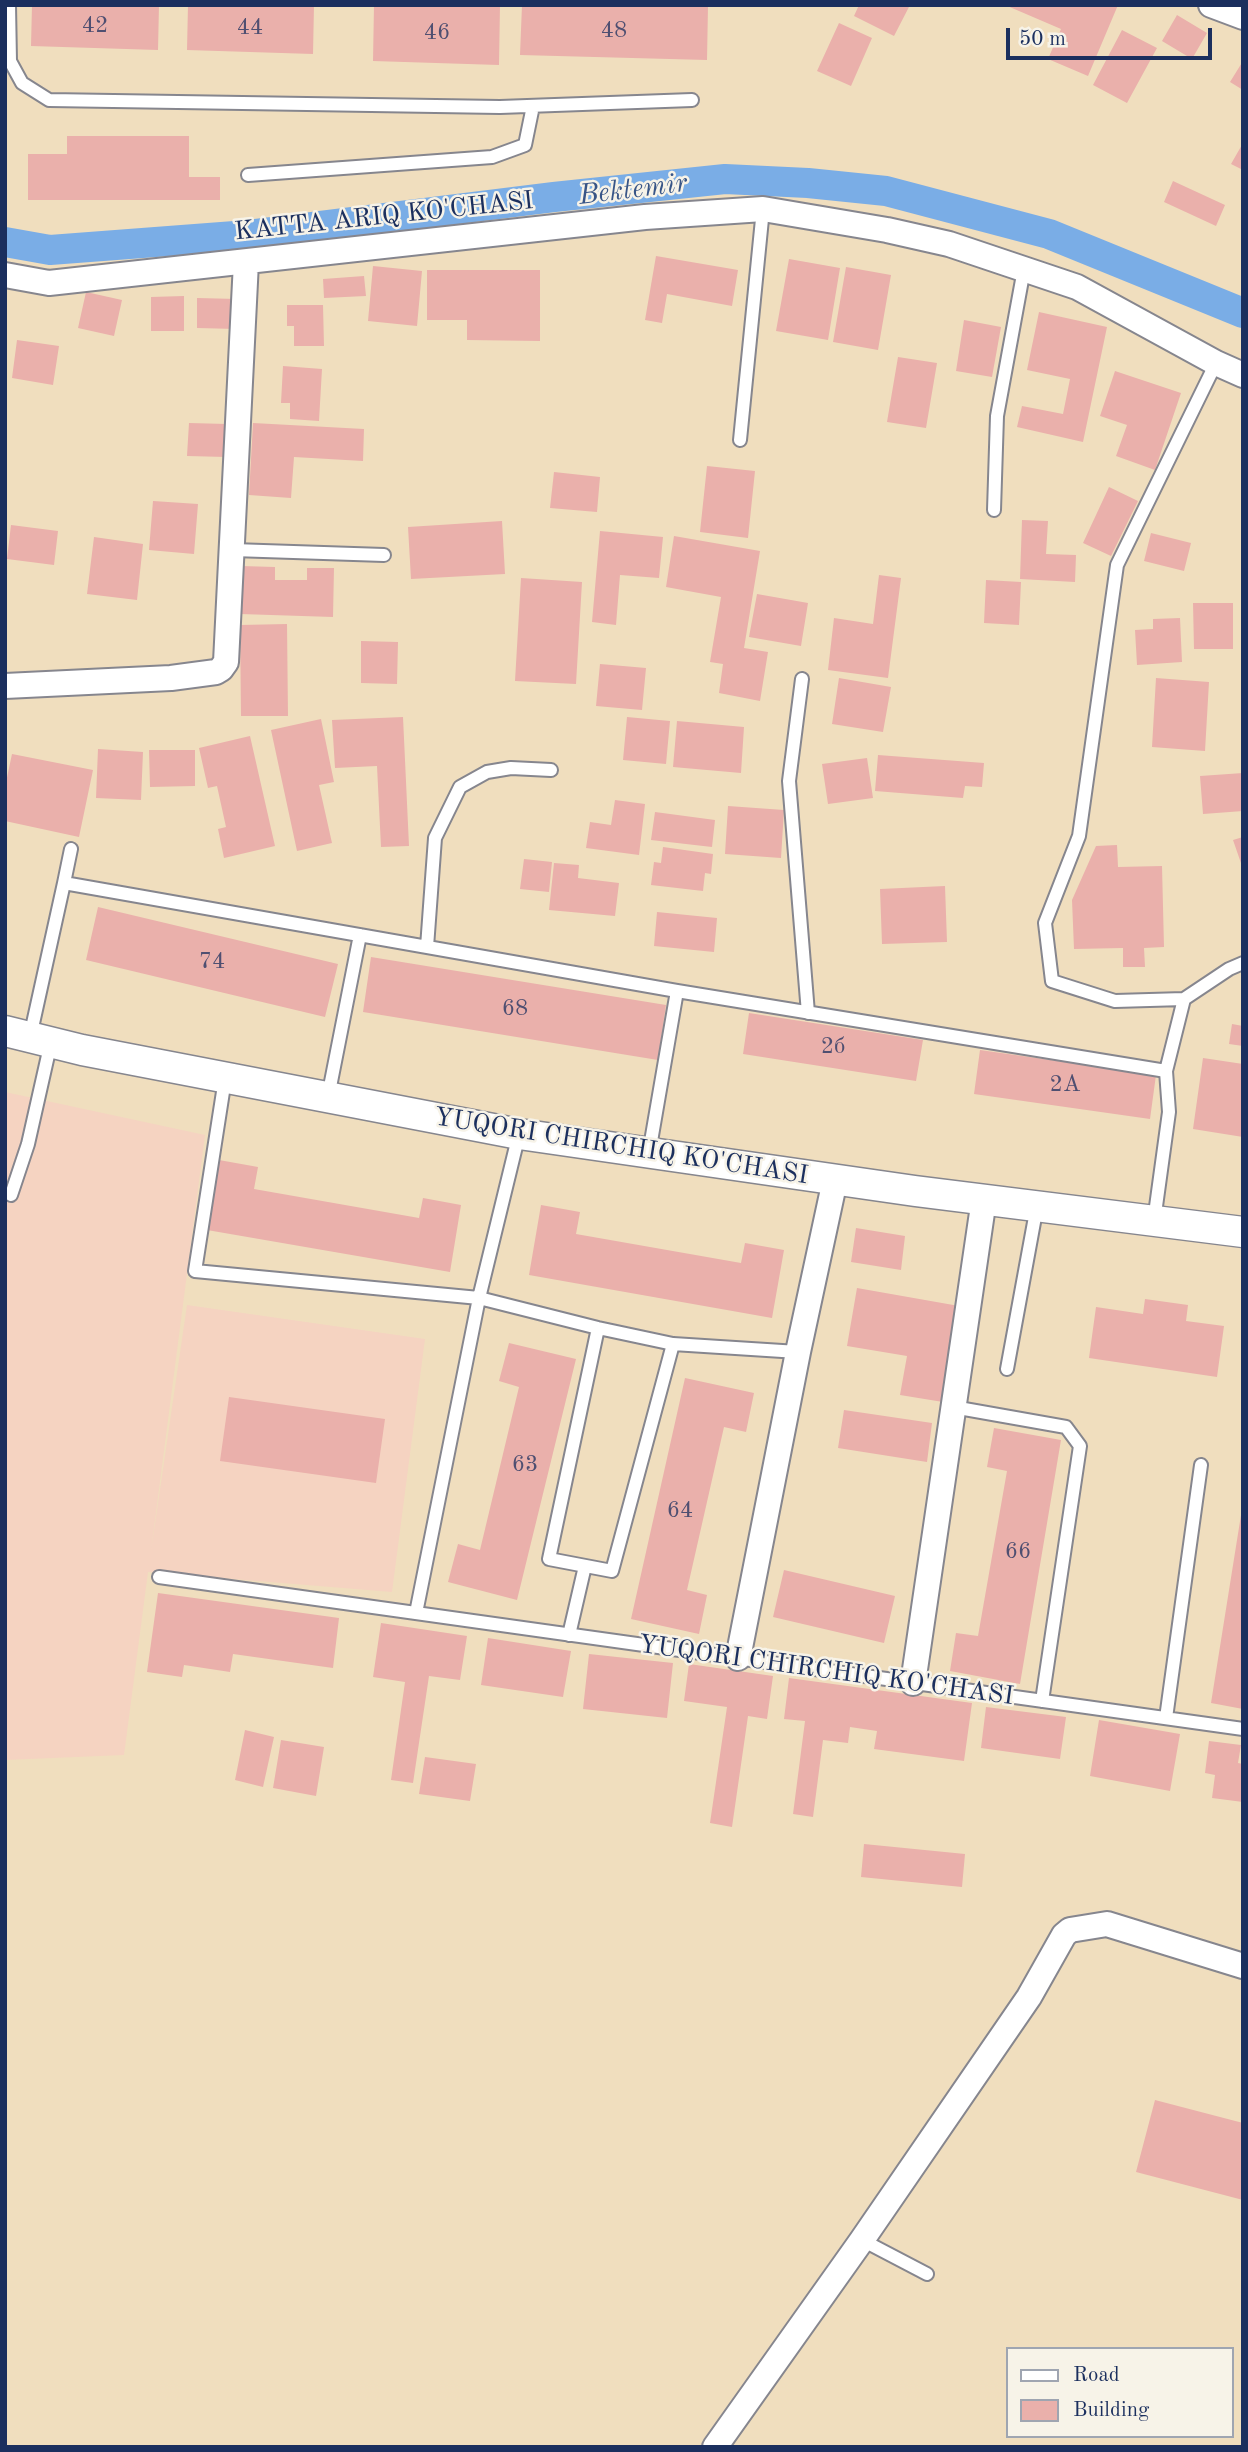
<!DOCTYPE html>
<meta charset="utf-8">
<style>
body{margin:0}
#map{position:relative;width:1248px;height:2452px;overflow:hidden;background:#f0debe;font-family:"Old Standard TT",serif}
canvas{display:block}
.frame{position:absolute;inset:0;border:7px solid #1b2f5e;pointer-events:none}
.legend{position:absolute;left:1006px;top:2347px;width:228px;height:91px;box-sizing:border-box;background:#f7f3e8;border:2px solid #9fa5b1;margin:0;padding:9px 12px;list-style:none;font-size:21px;color:#1b2f5e}
.legend li{display:flex;align-items:center;gap:14px;height:35px}
.legend b{width:35px;border:2px solid #9fa5b1}
.scale{position:absolute;left:1006px;top:28px;width:206px;height:32px;box-sizing:border-box;border:4px solid #1b2f5e;border-top:0;padding-left:9px;font-size:21px;line-height:24px;white-space:nowrap;color:#1b2f5e;-webkit-text-stroke:5px #f7f3e8;paint-order:stroke}
</style>
<div id="map">
<canvas width="1248" height="2452"></canvas>
<div class="frame"></div>
<ul class="legend">
<li><b style="height:9px;background:#fff"></b>Road</li>
<li><b style="height:19px;background:#eab0ab"></b>Building</li>
</ul>
<div class="scale">50 m</div>
</div>
<script>
const ctx = document.querySelector('canvas').getContext('2d');
ctx.lineJoin = 'round';
function fillPath(path, color) {
  ctx.fillStyle = color;
  ctx.fill(path, 'evenodd');
}
function poly(rows) {
  const path = new Path2D();
  for (const r of rows) {
    path.moveTo(r[0], r[1]);
    for (let i = 2; i < r.length; i += 2) path.lineTo(r[i], r[i + 1]);
  }
  return path;
}
function stroke(path, color, width, dash) {
  ctx.strokeStyle = color;
  ctx.lineWidth = width;
  ctx.lineCap = dash ? 'butt' : 'round';
  ctx.setLineDash(dash || []);
  ctx.stroke(path);
}
function write(font, color, halo, rows, align = 'center') {
  ctx.font = font + ' "Old Standard TT",serif';
  ctx.lineWidth = 5;
  ctx.setLineDash([]);
  ctx.textBaseline = 'middle';
  ctx.strokeStyle = halo;
  ctx.fillStyle = color;
  for (const [text, x, y, turn = 0] of rows) {
    ctx.save();
    ctx.translate(x, y);
    ctx.rotate((+turn || 0) * Math.PI / 180);
    ctx.textAlign = isNaN(turn) ? turn : align;
    if (halo) ctx.strokeText(text, 0, 0);
    ctx.fillText(text, 0, 0);
    ctx.restore();
  }
}
fillPath(poly([
 [5,1092,205,1135,151,1551,187,1305,425,1339,392,1592,148,1572,124,1755,5,1760]
]), '#f5d3c1');
stroke(poly([
 [5,242,50,250,248,235,554,197,725,179,808,183,886,191,1049,234,1243,313]
]), '#7aade6', 30);
fillPath(poly([
 [32,5,159,5,158,50,31,46],
 [188,5,314,5,313,54,187,50],
 [374,5,500,5,499,65,373,61],
 [522,5,708,6,707,60,520,55],
 [859,5,910,5,894,36,854,16],
 [1005,5,1118,5,1088,76,1048,59,1061,29],
 [1177,15,1207,33,1192,59,1162,41],
 [839,23,872,38,851,86,817,71],
 [1122,30,1157,48,1127,103,1093,85],
 [1243,61,1243,90,1230,82],
 [67,136,189,136,189,177,220,177,220,200,28,200,28,154,67,154],
 [1243,143,1243,170,1231,164],
 [1173,181,1225,205,1216,226,1164,202],
 [656,256,738,270,732,306,667,294,662,323,645,320],
 [789,259,840,268,828,340,776,331],
 [373,266,422,271,417,326,368,321],
 [846,267,891,275,878,350,833,342],
 [427,270,540,270,540,341,467,340,467,320,427,320],
 [364,276,366,296,324,298,323,279],
 [86,292,122,300,114,336,78,328],
 [184,296,184,331,151,331,151,297],
 [197,298,237,299,236,329,197,328],
 [287,305,323,305,324,346,294,346,294,326,287,326],
 [1039,312,1107,327,1083,442,1017,427,1022,406,1063,414,1070,379,1027,370],
 [964,320,1001,327,992,377,956,371],
 [17,340,59,346,53,385,12,378],
 [898,357,937,363,926,428,887,422],
 [283,366,322,369,319,421,290,419,290,403,281,403],
 [1115,371,1181,393,1155,470,1116,456,1127,425,1100,416],
 [189,423,227,424,226,457,187,456],
 [253,423,364,429,363,461,294,457,291,498,249,495],
 [707,466,755,471,748,538,700,532],
 [554,472,600,477,597,512,550,508],
 [1109,487,1138,501,1111,556,1083,543],
 [153,501,198,504,194,554,149,550],
 [1022,520,1048,521,1046,554,1076,555,1075,582,1020,579],
 [502,521,505,574,411,579,408,527],
 [11,525,58,531,54,565,7,559],
 [600,531,663,537,659,578,620,575,616,625,592,622],
 [1151,533,1191,543,1184,571,1144,561],
 [674,536,760,551,744,648,768,652,760,701,719,693,723,664,710,662,721,597,666,587],
 [94,537,143,544,137,600,87,594],
 [241,566,275,567,275,580,307,580,307,568,334,568,333,617,240,614],
 [879,575,901,578,888,678,828,670,834,618,873,624],
 [521,578,582,582,576,684,515,681],
 [986,580,1021,582,1019,625,984,623],
 [757,594,808,603,801,646,749,637],
 [1193,603,1233,603,1233,649,1194,649],
 [1180,618,1182,662,1137,665,1135,630,1153,629,1153,619],
 [287,624,288,716,241,716,240,625],
 [361,641,398,642,397,684,361,683],
 [600,664,646,668,642,710,596,706],
 [839,678,891,687,883,732,832,724],
 [1156,678,1209,682,1205,751,1152,747],
 [403,717,409,846,381,847,377,766,335,768,332,720],
 [627,717,670,721,666,764,623,760],
 [321,719,334,782,319,785,332,843,297,851,271,730],
 [677,721,744,727,741,773,673,767],
 [250,736,275,846,224,858,218,829,226,827,217,786,208,788,199,748],
 [98,749,143,752,141,800,96,798],
 [149,750,195,750,195,786,150,787],
 [12,754,93,770,79,837,5,821,5,787],
 [878,755,984,763,982,787,965,786,963,798,875,791],
 [867,758,873,798,828,804,822,764],
 [1243,773,1243,811,1203,814,1200,776],
 [615,800,645,804,639,855,586,848,590,822,611,825],
 [728,806,784,810,781,858,725,854],
 [655,812,715,820,712,847,651,840],
 [1243,837,1243,865,1242,866,1233,840],
 [1117,845,1118,867,1162,866,1164,947,1144,948,1145,967,1123,967,1123,948,1074,949,1072,900,1096,846],
 [663,847,713,854,711,874,705,873,703,891,651,885,654,862,661,863],
 [524,859,552,862,549,892,520,889],
 [554,863,579,865,578,878,619,883,615,916,549,910],
 [945,886,947,942,882,944,880,889],
 [98,907,338,964,325,1017,86,960],
 [657,912,717,918,714,952,654,946],
 [371,957,666,1005,658,1060,363,1012],
 [749,1013,923,1040,916,1081,743,1054],
 [1232,1024,1243,1026,1243,1046,1229,1044],
 [980,1050,1156,1075,1150,1119,974,1094],
 [1203,1058,1243,1064,1243,1137,1193,1129],
 [219,1160,258,1167,254,1189,419,1218,423,1198,461,1205,450,1272,207,1230],
 [541,1205,580,1212,576,1234,741,1263,745,1243,784,1250,772,1318,529,1275],
 [856,1228,905,1236,901,1270,851,1262],
 [857,1288,959,1306,943,1402,900,1395,907,1356,847,1346],
 [1145,1299,1188,1305,1186,1321,1224,1326,1217,1377,1089,1358,1096,1307,1143,1314],
 [509,1343,576,1359,517,1600,448,1582,458,1544,480,1550,519,1387,499,1381],
 [685,1378,754,1393,746,1432,724,1427,687,1590,707,1595,699,1634,631,1619],
 [229,1397,385,1419,376,1483,220,1461],
 [844,1410,932,1423,927,1462,838,1448],
 [994,1428,1061,1440,1020,1684,950,1671,956,1633,978,1636,1007,1471,987,1467],
 [1241,1515,1243,1515,1243,1709,1211,1703],
 [784,1570,895,1596,884,1643,773,1617],
 [158,1593,339,1618,333,1668,233,1654,230,1672,184,1665,182,1677,147,1672],
 [381,1623,467,1636,460,1680,429,1676,413,1783,391,1780,405,1682,373,1677],
 [488,1638,571,1651,563,1697,481,1685],
 [589,1654,673,1663,667,1718,583,1709],
 [689,1664,773,1676,767,1719,748,1716,732,1827,710,1823,727,1707,684,1701],
 [789,1678,972,1703,964,1761,874,1749,877,1731,850,1727,848,1743,823,1740,813,1817,793,1814,805,1721,784,1719],
 [986,1707,1066,1717,1060,1759,981,1748],
 [1099,1720,1180,1734,1170,1791,1090,1776],
 [245,1730,274,1737,263,1787,235,1780],
 [281,1740,324,1747,316,1796,273,1788],
 [1209,1741,1241,1745,1238,1763,1243,1764,1243,1802,1212,1798,1215,1775,1205,1773],
 [425,1757,476,1764,470,1801,419,1794],
 [864,1844,965,1854,962,1887,861,1877],
 [1155,2100,1243,2123,1243,2200,1136,2172]
]), '#eab0ab');
const service = poly([
 [9,5,10,61,22,83,49,100,500,107,692,100],
 [248,175,492,157,525,145,533,106],
 [1216,363,1117,565,1079,836,1045,923,1052,981,1115,1001,1184,999,1229,969,1243,963],
 [740,440,763,209],
 [994,510,997,416,1024,269],
 [233,550,384,555],
 [802,679,789,781,808,1013],
 [64,883,71,849],
 [427,947,435,838,460,787,487,772,511,768,551,770],
 [30,1037,64,883,677,991,1166,1071],
 [225,1079,195,1271,479,1298,416,1613],
 [328,1097,360,935],
 [519,1134,479,1298,598,1328,673,1344,798,1352],
 [649,1153,677,991],
 [11,1195,28,1144,51,1042],
 [1154,1221,1169,1112,1166,1071,1184,999],
 [598,1328,549,1559,612,1571,673,1344],
 [1007,1369,1037,1206],
 [953,1407,1066,1427,1080,1446,1042,1701],
 [159,1577,1243,1729],
 [569,1635,585,1566],
 [1166,1718,1201,1465],
 [862,2240,927,2274]
]);
const minor = poly([
 [1211,5,1243,17],
 [5,275,49,283,645,217,763,209,887,230,949,244,1077,287,1216,363,1243,375],
 [5,686,171,678,216,672,221,669,226,662,246,262],
 [738,1658,798,1352,835,1180],
 [913,1683,984,1199],
 [715,2447,862,2240,1029,1997,1064,1935,1070,1930,1107,1924,1243,1966]
]);
const tertiary = poly([
 [5,1031,82,1050,519,1134,915,1191,1243,1232]
]);
stroke(service, '#86868e', 16);
stroke(minor, '#86868e', 28);
stroke(tertiary, '#86868e', 33);
stroke(service, '#fff', 12);
stroke(minor, '#fff', 24);
stroke(tertiary, '#fff', 30);
write('23px', '#4f4f71', null, [
 ["42",95,26],
 ["44",250,28],
 ["48",614,31],
 ["46",437,33],
 ["74",212,962],
 ["68",515,1009],
 ["2б",833,1047],
 ["2А",1065,1085],
 ["63",525,1465],
 ["64",680,1511],
 ["66",1018,1552]
]);
write('26px', '#1b2f5e', '#f7f3e8', [
 ["KATTA ARIQ KO'CHASI",384,217,-6],
 ["YUQORI CHIRCHIQ KO'CHASI",621,1147,9],
 ["YUQORI CHIRCHIQ KO'CHASI",826,1671,8]
]);
write('italic 28px', '#385587', '#f7f3e8', [
 ["Bektemir",633,190,-7]
]);
</script>
